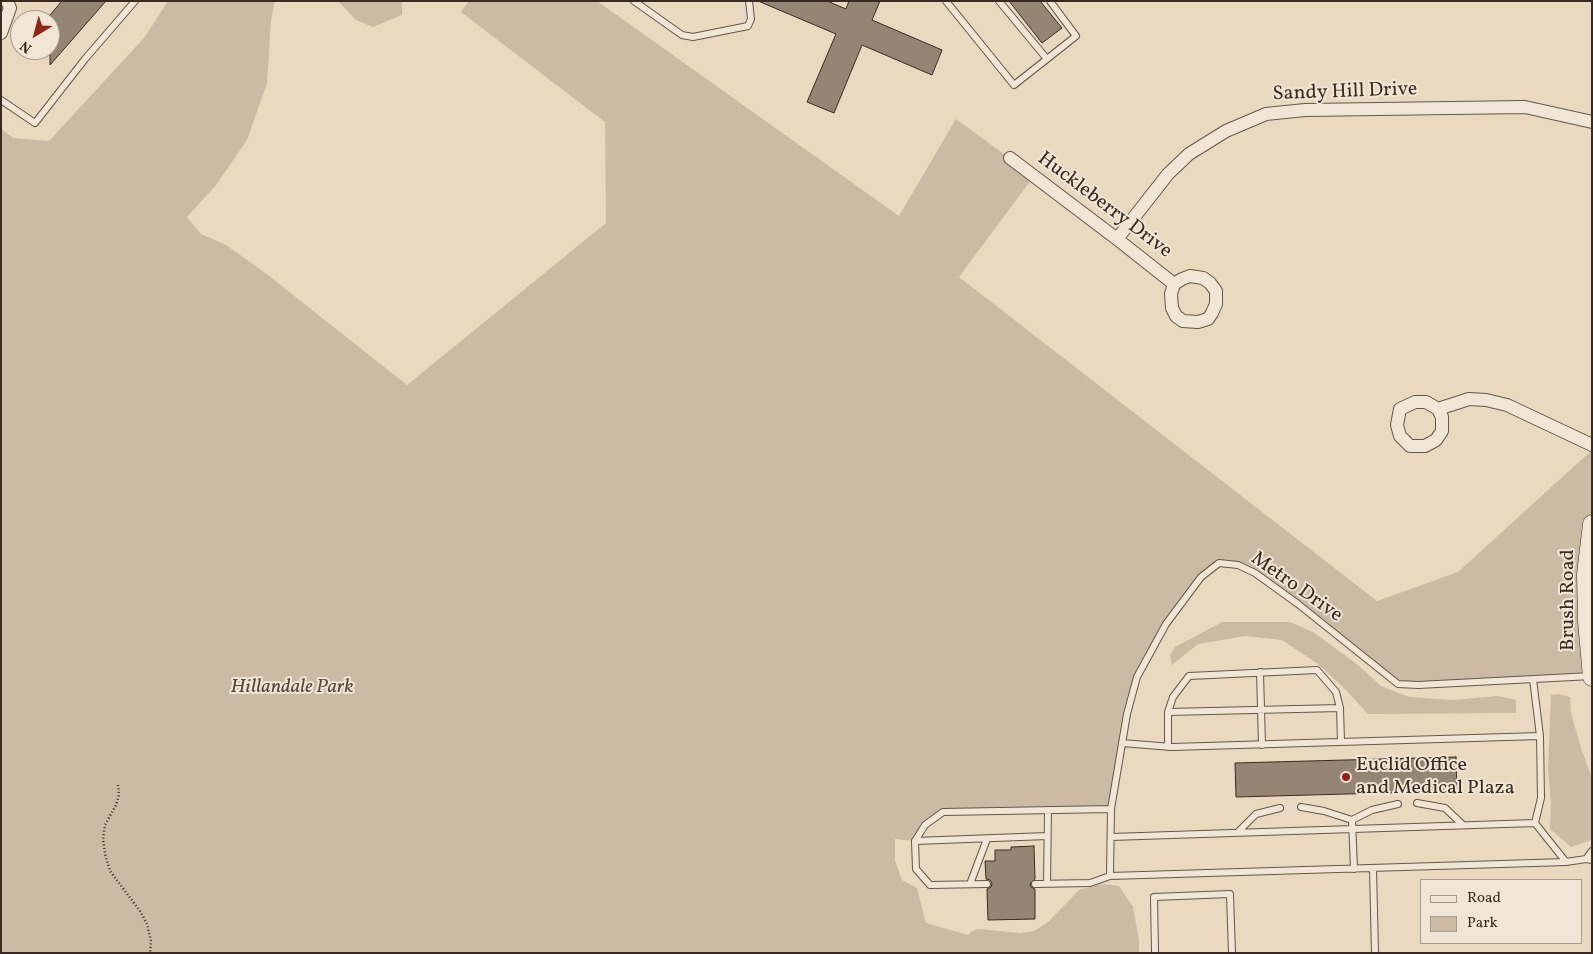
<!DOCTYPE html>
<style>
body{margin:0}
#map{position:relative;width:1593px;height:954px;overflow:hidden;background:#e9d9bf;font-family:Vollkorn,serif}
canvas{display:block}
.frame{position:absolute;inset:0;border:2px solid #392a22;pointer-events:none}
.legend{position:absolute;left:1420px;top:879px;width:162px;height:65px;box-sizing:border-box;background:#f1e6d5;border:1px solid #a79b8d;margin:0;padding:6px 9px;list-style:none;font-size:15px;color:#392a22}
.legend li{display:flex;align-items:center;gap:10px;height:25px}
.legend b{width:25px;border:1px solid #a79b8d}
.north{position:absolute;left:10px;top:10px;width:50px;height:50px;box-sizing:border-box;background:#f1e6d5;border:1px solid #a79b8d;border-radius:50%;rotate:217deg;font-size:14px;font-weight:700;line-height:20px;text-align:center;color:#392a22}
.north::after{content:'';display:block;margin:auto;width:18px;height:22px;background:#8f2418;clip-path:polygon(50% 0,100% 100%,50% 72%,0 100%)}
</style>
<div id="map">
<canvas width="1593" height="954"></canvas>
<div class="frame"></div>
<ul class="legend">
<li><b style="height:6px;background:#f1e6d5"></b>Road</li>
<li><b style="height:14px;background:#cbbba4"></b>Park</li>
</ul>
<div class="north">N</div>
</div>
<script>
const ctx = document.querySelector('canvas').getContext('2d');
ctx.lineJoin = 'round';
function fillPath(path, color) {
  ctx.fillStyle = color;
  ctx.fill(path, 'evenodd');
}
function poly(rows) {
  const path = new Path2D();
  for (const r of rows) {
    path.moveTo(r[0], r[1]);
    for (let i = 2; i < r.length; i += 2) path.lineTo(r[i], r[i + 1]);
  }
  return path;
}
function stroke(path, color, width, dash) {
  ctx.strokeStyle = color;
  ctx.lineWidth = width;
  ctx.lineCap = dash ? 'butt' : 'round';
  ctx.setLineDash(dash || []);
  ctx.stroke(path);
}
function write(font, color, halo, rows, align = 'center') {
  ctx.font = font + ' Vollkorn,serif';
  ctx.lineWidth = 4;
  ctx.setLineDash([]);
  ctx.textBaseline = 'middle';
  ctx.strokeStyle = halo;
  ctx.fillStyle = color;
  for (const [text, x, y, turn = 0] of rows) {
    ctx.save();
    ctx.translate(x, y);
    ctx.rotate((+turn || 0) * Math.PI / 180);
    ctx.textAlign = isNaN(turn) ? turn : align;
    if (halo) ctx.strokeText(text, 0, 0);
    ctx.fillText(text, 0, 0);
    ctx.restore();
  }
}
fillPath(poly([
 [168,1,275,1,271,20,267,83,247,140,216,185,187,217,201,234,226,245,264,272,407,385,606,223,605,122,461,12,469,1,597,1,899,216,956,119,1034,176,959,277,1377,601,1458,572,1592,450,1592,677,1398,684,1298,604,1238,565,1219,563,1201,577,1166,624,1137,677,1111,809,943,812,925,825,915,841,895,839,895,861,902,880,917,888,926,923,968,935,972,931,978,929,1021,933,1034,931,1048,922,1079,890,1101,884,1119,886,1133,907,1139,940,1139,953,1,953,1,129,13,138,49,141,144,38],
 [338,1,402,1,402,15,373,27,356,20],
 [1222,622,1290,622,1313,632,1358,665,1381,686,1409,697,1453,700,1498,696,1516,700,1516,713,1368,714,1343,687,1318,664,1282,640,1245,636,1198,644,1172,665,1170,655,1175,647],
 [1559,694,1570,697,1571,713,1581,748,1592,778,1592,838,1591,840,1571,847,1550,829,1551,803,1548,768,1551,695]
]), '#cbbba4');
const building = poly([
 [62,1,106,1,50,65,50,15,62,1],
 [758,1,827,1,846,9,849,1,880,1,872,20,942,50,932,75,862,45,834,113,807,102,836,34,758,1],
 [1009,1,1040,1,1062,28,1042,43,1009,1],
 [1456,757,1457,791,1236,797,1235,763,1456,757],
 [1034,846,1035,879,1030,884,1031,887,1035,889,1035,919,988,920,987,889,991,887,992,883,990,880,986,879,985,861,995,861,995,850,1011,850,1011,847,1034,846]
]);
fillPath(building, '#958574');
stroke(building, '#392a22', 1);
const lane = poly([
 [634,1,682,35,693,37,748,26,751,19,749,1],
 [946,1,1014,85,1047,59],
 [999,1,1047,59,1076,36,1050,1],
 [1,100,35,123,85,59,135,1],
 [1260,672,1262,745],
 [1168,712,1340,708],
 [1122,743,1172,747,1540,736,1533,679],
 [1168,747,1168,712,1173,697,1189,676,1317,670,1336,692,1340,708,1341,742],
 [1417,803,1445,808,1463,825],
 [1301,807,1324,811,1352,820],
 [1237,833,1256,814,1280,808],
 [1111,837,1535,823,1541,798,1540,736],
 [915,841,1047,836],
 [1586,859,1592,851],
 [1566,862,1586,859,1592,860],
 [1354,869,1352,820,1372,810,1398,804],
 [1373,869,1375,953],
 [1110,876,1111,809,1127,714,1137,677,1166,624,1201,577,1219,563,1238,565,1255,573,1298,604,1398,684,1418,685,1592,676],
 [970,884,987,839],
 [987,884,930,885,916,869,915,841,925,825,943,812,1111,809],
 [1035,884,1090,883,1110,876,1566,862,1535,823],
 [1047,884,1048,810],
 [1155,953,1154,897,1230,894,1232,953]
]);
const street = poly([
 [1,33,10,8,7,1],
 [1010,158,1117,239,1174,284],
 [1117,239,1168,174,1189,154,1226,131,1266,114,1305,110,1525,107,1592,122],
 [1190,276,1203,278,1210,283,1216,291,1216,304,1212,313,1208,319,1198,322,1183,321,1176,316,1172,308,1171,294,1174,284,1182,279,1190,276],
 [1438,409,1442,417,1442,431,1436,440,1425,446,1410,446,1400,436,1397,425,1400,409,1415,402,1426,402,1438,409,1469,399,1486,400,1507,405,1592,445]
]);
const secondary = poly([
 [1592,524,1586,574,1587,621,1592,677]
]);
stroke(lane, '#655649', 8);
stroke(street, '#655649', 14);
stroke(secondary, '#392a22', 19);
stroke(poly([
 [118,785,119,795,116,805,105,825,103,839,105,854,110,871,140,911,147,924,151,941,150,953]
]), '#392a22', 2.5, [1, 2.5]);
stroke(lane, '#f1e6d5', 6);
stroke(street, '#f1e6d5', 12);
stroke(secondary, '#f1e6d5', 18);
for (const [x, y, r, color] of [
 [1346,777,5,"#8f2418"]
]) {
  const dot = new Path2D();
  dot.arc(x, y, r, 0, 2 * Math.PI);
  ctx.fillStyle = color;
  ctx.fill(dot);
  stroke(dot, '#f1e6d5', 2);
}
write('20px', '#392a22', '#f1e6d5', [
 ["Sandy Hill Drive",1345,93,-2],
 ["Huckleberry Drive",1104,206,37],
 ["Metro Drive",1296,588,35],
 ["Brush Road",1569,600,-90]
]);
write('italic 20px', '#56473c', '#f1e6d5', [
 ["Hillandale Park",292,688]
]);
write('20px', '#392a22', '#f1e6d5', [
 ["Euclid Office",1356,766],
 ["and Medical Plaza",1356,789]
], 'left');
</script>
